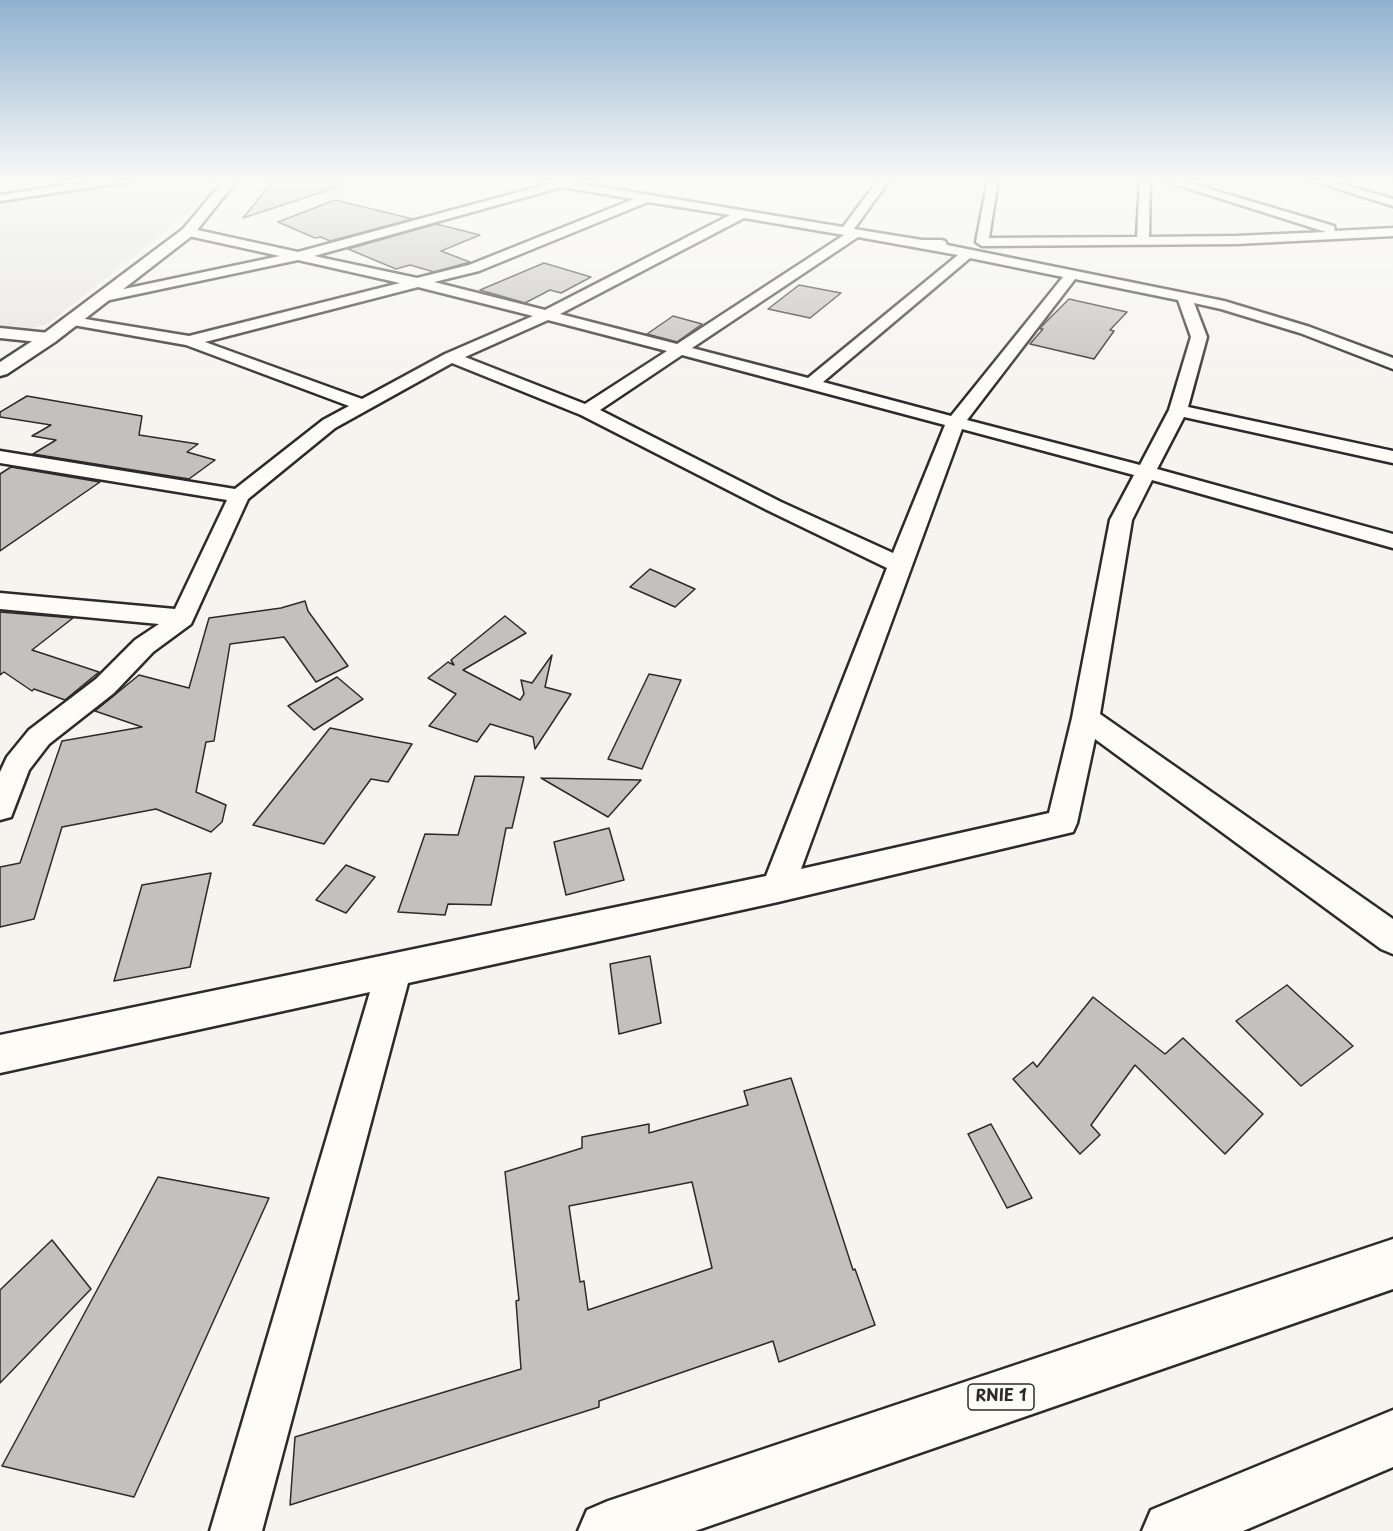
<!DOCTYPE html>
<style>
body{margin:0}
canvas{display:block;background:#f5f4ef}
</style>
<canvas width="1393" height="1531"></canvas>
<script>
const ctx = document.querySelector('canvas').getContext('2d');
ctx.lineJoin = 'round';
function fillPath(path, color) {
  ctx.fillStyle = color;
  ctx.fill(path, 'evenodd');
}
function poly(rows) {
  const path = new Path2D();
  for (const r of rows) {
    path.moveTo(r[0], r[1]);
    for (let i = 2; i < r.length; i += 2) path.lineTo(r[i], r[i + 1]);
  }
  return path;
}
function stroke(path, color, width, dash) {
  ctx.strokeStyle = color;
  ctx.lineWidth = width;
  ctx.lineCap = dash ? 'butt' : 'round';
  ctx.setLineDash(dash || []);
  ctx.stroke(path);
}
function write(font, color, halo, rows, align = 'center') {
  ctx.font = font + ' "Playpen Sans",sans-serif';
  ctx.lineWidth = 4.5;
  ctx.setLineDash([]);
  ctx.textBaseline = 'middle';
  ctx.strokeStyle = halo;
  ctx.fillStyle = color;
  for (const [text, x, y, turn = 0] of rows) {
    ctx.save();
    ctx.translate(x, y);
    ctx.rotate((+turn || 0) * Math.PI / 180);
    ctx.textAlign = isNaN(turn) ? turn : align;
    if (halo) ctx.strokeText(text, 0, 0);
    ctx.fillText(text, 0, 0);
    ctx.restore();
  }
}
fillPath(poly([
 [139,179,209,195,131,259,119,264,120,267,49,323,31,329,0,326,0,203]
]), '#e6e5e0');
const building = poly([
 [343,179,344,185,243,218,273,181,343,179],
 [335,200,413,219,330,241,321,237,315,238,278,222,335,200],
 [436,224,480,235,441,251,470,262,434,272,410,265,396,269,348,249,436,224],
 [544,263,591,277,561,293,550,290,525,303,480,290,544,263],
 [799,285,841,293,810,318,768,309,799,285],
 [1069,299,1127,312,1110,330,1114,331,1094,359,1030,344,1043,329,1040,329,1041,327,1069,299],
 [673,316,702,324,677,342,647,334,673,316],
 [27,396,142,416,139,435,198,444,187,452,215,460,189,479,33,454,56,440,32,436,51,425,0,417,0,412,27,396],
 [11,467,100,482,0,551,0,474,11,467],
 [650,569,695,589,675,607,630,587,650,569],
 [305,601,308,611,348,666,316,682,284,637,230,644,214,741,206,742,196,792,226,805,222,822,211,832,156,809,62,827,34,919,0,927,0,867,20,863,62,741,142,727,95,711,139,675,189,688,209,618,281,608,305,601],
 [0,612,73,618,32,650,99,672,65,700,34,689,32,691,4,672,0,675,0,612],
 [505,616,526,633,463,670,520,700,524,694,521,680,532,683,552,655,545,687,571,694,535,749,533,737,490,724,477,742,429,726,456,694,428,678,448,662,454,665,451,660,505,616],
 [649,674,681,680,642,769,608,759,649,674],
 [337,677,363,699,314,730,288,706,337,677],
 [330,728,412,744,388,782,371,779,324,844,253,825,330,728],
 [475,776,524,777,512,828,506,828,491,905,448,904,445,915,398,912,425,834,458,835,475,776],
 [541,778,641,780,608,817,541,778],
 [609,828,624,880,566,895,554,842,609,828],
 [346,865,375,877,346,913,316,900,346,865],
 [211,873,190,967,114,981,142,885,211,873],
 [650,956,661,1023,619,1034,610,964,650,956],
 [1287,985,1353,1046,1301,1086,1236,1021,1287,985],
 [1093,997,1165,1054,1183,1038,1263,1114,1225,1154,1135,1065,1091,1125,1100,1135,1080,1154,1013,1079,1033,1062,1037,1067,1093,997],
 [791,1078,853,1270,855,1269,875,1325,779,1362,773,1341,599,1401,599,1407,290,1505,295,1437,521,1369,516,1301,519,1300,505,1172,582,1148,582,1137,649,1124,649,1133,748,1105,744,1091,791,1078],
 [692,1182,712,1268,588,1310,584,1281,580,1282,569,1206,692,1182],
 [991,1124,1032,1198,1007,1208,968,1134,991,1124],
 [158,1177,269,1198,134,1497,2,1466,158,1177],
 [52,1240,91,1289,0,1383,0,1290,52,1240]
]);
fillPath(building, '#c2c1be');
stroke(building, '#2b2b2b', 1.5);
const minor = poly([
 [105,179,132,179,127,182,0,201,0,195,105,179],
 [211,179,224,179,232,185,227,188,223,187,211,179],
 [566,179,584,179,577,183,843,227,879,179,890,179,854,229,922,240,941,240,945,241,947,245,1224,301,1310,327,1393,358,1393,369,1300,333,1221,309,1194,303,1207,337,1188,407,1393,451,1393,463,1184,417,1157,469,1393,534,1393,548,1152,480,1132,520,1100,714,1393,919,1393,954,1381,949,1095,739,1077,823,1073,832,778,902,408,983,262,1531,210,1531,370,992,0,1073,0,1035,766,876,887,568,767,510,581,415,452,363,335,428,248,499,191,624,153,652,114,693,49,744,29,770,11,817,0,820,0,772,7,757,29,730,96,679,135,640,159,624,0,609,0,593,175,609,227,500,0,463,0,451,235,489,323,420,349,406,186,345,73,325,66,321,68,318,73,317,189,336,400,283,298,260,105,301,98,297,105,293,280,256,184,235,184,229,188,228,298,252,552,183,553,181,566,179],
 [562,187,634,199,469,265,417,278,314,256,562,187],
 [648,202,730,215,545,310,434,282,479,271,648,202],
 [744,218,844,235,677,344,560,314,744,218],
 [858,237,958,255,808,378,692,348,858,237],
 [970,258,1063,277,951,416,823,382,970,258],
 [1075,279,1178,300,1191,337,1169,410,1140,465,967,420,1075,279],
 [418,287,533,316,445,354,362,399,205,342,418,287],
 [548,320,667,351,585,404,465,357,548,320],
 [682,355,945,425,893,553,781,502,600,410,682,355],
 [962,429,1134,475,1110,520,1072,718,1049,813,801,869,962,429],
 [988,179,998,179,989,238,1137,237,1140,179,1150,179,1149,237,1236,236,1326,232,1159,179,1176,179,1334,226,1335,231,1393,228,1393,236,1236,244,982,246,976,242,988,179],
 [1307,179,1324,179,1393,199,1393,206,1307,179],
 [0,328,49,333,57,338,49,343,0,338,0,328]
]);
const secondary = poly([
 [225,179,238,179,193,235,55,342,7,374,0,376,0,362,43,334,183,229,225,179]
]);
const trunk = poly([
 [1393,1239,1393,1289,695,1531,578,1531,587,1510,608,1501,1393,1239],
 [1393,1410,1393,1467,1243,1531,1142,1531,1151,1510,1393,1410]
]);
stroke(minor, '#2b2b2b', 5);
stroke(secondary, '#2b2b2b', 5);
stroke(trunk, '#2b2b2b', 5);
fillPath(minor, '#fdfcf7');
fillPath(secondary, '#fdfcf7');
fillPath(trunk, '#fdfcf7');
const sky = ctx.createLinearGradient(0, 0, 0, 393);
sky.addColorStop(0, '#90b1cf');
sky.addColorStop(0.46, '#fafaf8');
sky.addColorStop(1, '#fafaf800');
ctx.fillStyle = sky;
ctx.fillRect(0, 0, 1393, 393);
for (const [x, y, w] of [
 [1001,1397,66]
]) {
  const box = new Path2D();
  box.roundRect(x - w / 2, y - 13, w, 26, 4.5);
  ctx.fillStyle = '#fdfcf7';
  ctx.fill(box);
  stroke(box, '#2b2b2b', 1.5);
}
write('bold 16px', '#2b2b2b', null, [
 ["RNIE 1",1001,1397]
]);
</script>
